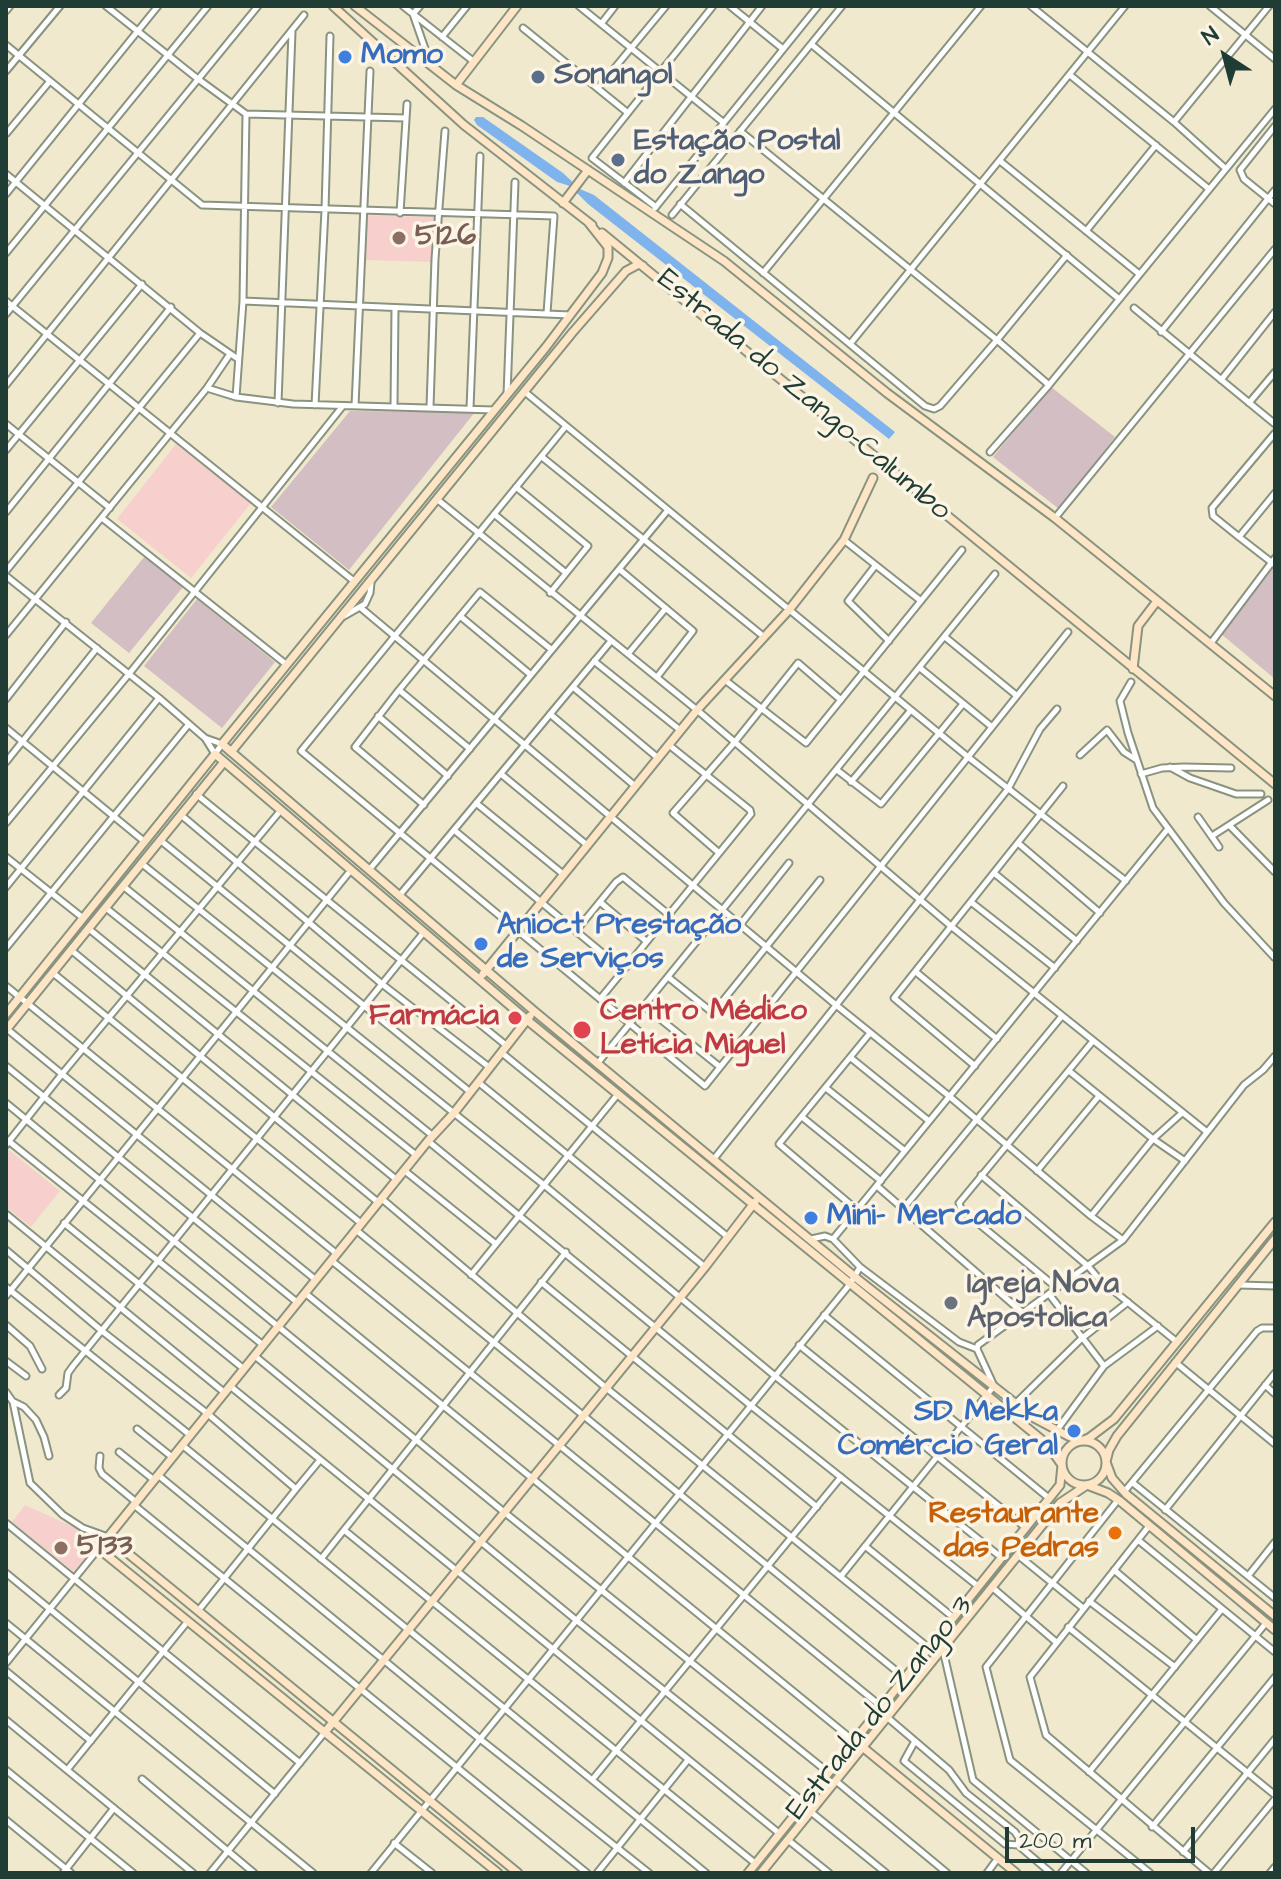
<!DOCTYPE html>
<meta charset="utf-8">
<style>
body{margin:0}
#map{position:relative;width:1281px;height:1879px;overflow:hidden;background:#f1e9cd;font-family:"Architects Daughter",sans-serif}
canvas{display:block}
.frame{position:absolute;inset:0;border:8px solid #1f3d34;pointer-events:none}
.north{position:absolute;left:1185px;top:16px;width:80px;height:80px;-webkit-text-stroke:6px #fcf5e5;paint-order:stroke;rotate:324deg;font-size:22px;font-weight:700;line-height:32px;text-align:center;color:#1f3d34}
.north::after{content:'';display:block;margin:auto;width:28px;height:36px;background:#1f3d34;clip-path:polygon(50% 0,100% 100%,50% 72%,0 100%)}
.scale{position:absolute;left:1005px;top:1827px;width:190px;height:36px;box-sizing:border-box;border:4px solid #1f3d34;border-top:0;padding-left:10px;font-size:24px;line-height:28px;white-space:nowrap;color:#1f3d34;-webkit-text-stroke:6px #fcf5e5;paint-order:stroke}
</style>
<div id="map">
<canvas width="1281" height="1879"></canvas>
<div class="frame"></div>
<div class="north">N</div>
<div class="scale">200 m</div>
</div>
<script>
const ctx = document.querySelector('canvas').getContext('2d');
ctx.lineJoin = 'round';
function fillPath(path, color) {
  ctx.fillStyle = color;
  ctx.fill(path, 'evenodd');
}
function poly(rows) {
  const path = new Path2D();
  for (const r of rows) {
    if (r.length === 3) {
      path.moveTo(r[0] + r[2], r[1]);
      path.arc(r[0], r[1], r[2], 0, 2 * Math.PI);
      continue;
    }
    path.moveTo(r[0], r[1]);
    for (let i = 2; i < r.length; i += 2) path.lineTo(r[i], r[i + 1]);
  }
  return path;
}
function stroke(path, color, width, dash) {
  ctx.strokeStyle = color;
  ctx.lineWidth = width;
  ctx.lineCap = dash ? 'butt' : 'round';
  ctx.setLineDash(dash || []);
  ctx.stroke(path);
}
function write(font, color, halo, rows, align = 'center') {
  ctx.font = font + ' "Architects Daughter",sans-serif';
  ctx.lineWidth = 7;
  ctx.setLineDash([]);
  ctx.textBaseline = 'middle';
  ctx.strokeStyle = halo;
  ctx.fillStyle = color;
  for (const [text, x, y, turn = 0] of rows) {
    ctx.save();
    ctx.translate(x, y);
    ctx.rotate((+turn || 0) * Math.PI / 180);
    ctx.textAlign = isNaN(turn) ? turn : align;
    if (halo) ctx.strokeText(text, 0, 0);
    ctx.fillText(text, 0, 0);
    ctx.restore();
  }
}
fillPath(poly([
 [366,215,434,217,432,262,364,260],
 [176,444,251,503,191,578,117,519],
 [9,1150,60,1191,31,1227,6,1207,6,1154],
 [25,1505,100,1539,74,1572,12,1522]
]), '#f7d0cd');
fillPath(poly([
 [1051,387,1115,437,1059,509,993,457],
 [350,411,475,412,349,570,271,507],
 [145,556,183,587,129,653,91,623],
 [1271,566,1275,570,1275,679,1220,633],
 [197,599,275,662,222,728,144,666]
]), '#d2bec3');
fillPath(poly([
 [476,117,483,117,563,173,580,189,594,195,895,432,889,439,588,204,570,186,557,182,477,125,474,120]
]), '#7fb3ed');
const street = poly([
 [106,6,198,79,246,114,243,301,236,397],
 [403,6,473,61],
 [420,6,413,14,430,63],
 [579,6,724,123],
 [730,6,783,49],
 [1031,6,1174,122,1225,168],
 [1210,6,1275,59],
 [6,11,10,6],
 [601,24,615,6],
 [523,28,628,113],
 [442,37,467,6],
 [811,44,1118,298],
 [6,45,202,205,554,216,547,313],
 [6,71,60,6],
 [1070,75,1209,189],
 [598,88,666,6],
 [246,114,406,118],
 [1174,122,1269,6],
 [1275,126,1240,170,1244,179,1275,204],
 [740,131,997,340,1049,385],
 [6,134,50,81],
 [1000,161,1138,273],
 [6,174,200,333,238,359],
 [624,183,762,6],
 [6,194,158,6],
 [680,204,925,406,934,409,940,406,997,340,1067,255],
 [656,207,592,158,713,6],
 [655,208,818,6],
 [400,213,407,104],
 [672,215,842,6],
 [1086,231,1156,145],
 [6,253,208,6],
 [763,273,981,6],
 [6,301,355,582],
 [243,301,570,315],
 [1134,308,1275,424],
 [6,314,258,6],
 [1161,332,1275,190],
 [850,344,1125,6],
 [1221,380,1275,312],
 [6,385,304,15],
 [207,388,236,397,293,404,494,410],
 [525,392,968,757,1126,881],
 [507,395,515,182],
 [278,403,292,32],
 [1249,403,1275,372],
 [315,405,325,210,330,36],
 [355,406,370,71],
 [394,406,395,308],
 [430,407,435,259,445,131],
 [470,408,480,156],
 [6,424,110,508],
 [566,426,301,751,705,1086,1068,632],
 [6,450,142,284],
 [990,452,1049,385,1275,109],
 [542,457,763,636],
 [516,487,588,546,550,593],
 [1275,493,1239,537,1275,565],
 [438,500,697,710,952,927,1207,1132],
 [6,512,171,307],
 [494,514,566,573],
 [102,518,287,665],
 [1055,518,1275,249],
 [1239,537,1213,516,1212,508,1275,433],
 [844,540,921,601],
 [875,566,848,601,889,641],
 [619,569,693,631,657,677],
 [6,571,200,333],
 [6,576,159,698,205,738,215,754,222,744,205,738],
 [361,608,836,1005,949,1096,1091,1216,1123,1240],
 [344,616,365,604,370,593,371,583],
 [460,616,531,675],
 [6,635,207,388,230,354],
 [945,637,1016,695],
 [1211,643,1275,558],
 [628,654,666,608],
 [594,661,680,730],
 [920,668,992,727],
 [725,680,806,743,962,550],
 [1131,682,1120,701,1128,733,1153,808,1224,903,1275,958],
 [573,687,658,758],
 [399,690,470,749],
 [6,699,66,622],
 [550,714,635,786],
 [378,716,448,776],
 [6,728,145,842],
 [1080,755,1107,730,1124,752,1135,759],
 [6,762,97,648],
 [1170,767,1190,778,1236,794,1261,794],
 [837,770,881,804,963,704],
 [501,774,587,845],
 [1141,774,1162,768,1184,767,1231,768],
 [851,782,911,710],
 [196,794,507,1046],
 [476,803,563,874],
 [424,805,355,747,399,690,480,592,552,650],
 [281,810,62,1074,316,1280],
 [181,815,382,984,489,1067],
 [1198,817,1219,847],
 [6,823,129,674,342,407],
 [1230,826,1275,872],
 [454,830,623,970],
 [1212,836,1268,800],
 [160,840,469,1091],
 [1018,843,1100,913],
 [718,852,673,813,734,743,798,663,841,700],
 [6,857,83,918],
 [141,863,544,1185,775,1376,1002,1558],
 [369,870,668,510],
 [994,873,1077,941],
 [123,886,433,1136],
 [6,887,159,698],
 [399,896,611,641],
 [600,902,646,941],
 [971,902,1055,968],
 [106,908,416,1155],
 [740,925,789,863],
 [89,929,397,1180],
 [576,931,616,882,623,877,668,914],
 [6,948,189,724],
 [71,950,379,1203],
 [916,972,997,1039],
 [53,973,362,1224],
 [668,977,713,1013,820,880],
 [6,986,337,1254],
 [600,999,751,814,750,810,669,745],
 [644,1006,720,1067],
 [502,1053,728,1237],
 [851,1058,929,1121],
 [597,1064,995,574],
 [6,1066,298,1303],
 [975,1066,894,998,1063,786],
 [1069,1071,1153,1139,1185,1161],
 [478,1082,705,1267],
 [826,1088,905,1151],
 [6,1103,504,1512,829,1773],
 [802,1117,881,1181],
 [6,1139,263,1345],
 [428,1141,750,1405,979,1587],
 [6,1145,62,1074,7,1029],
 [713,1160,1008,789,1040,729,1057,709],
 [405,1171,496,1244],
 [1037,1171,1099,1096],
 [981,1175,1088,1266,1099,1279,1177,1342],
 [877,1186,1023,1313],
 [382,1199,605,1387,929,1648],
 [903,1209,1062,1016],
 [857,1210,779,1144,870,1033],
 [6,1214,225,1393],
 [1091,1216,1153,1139,1182,1113],
 [64,1223,244,1369],
 [356,1230,905,1678],
 [811,1239,825,1236,833,1239],
 [6,1250,102,1331,208,1414,296,1489,198,1611],
 [332,1261,882,1707],
 [860,1267,959,1342,977,1349],
 [471,1275,618,1094],
 [541,1282,817,1507],
 [1239,1285,1275,1286],
 [6,1287,190,1435],
 [1057,1288,961,1209,959,1203,1093,1041],
 [305,1293,854,1741],
 [1049,1294,1104,1366],
 [6,1296,351,870],
 [824,1315,1050,1499],
 [6,1325,30,1346,42,1369],
 [799,1345,1026,1528],
 [255,1356,576,1620,805,1803],
 [6,1361,26,1376],
 [1175,1362,1275,1444],
 [1265,1385,1275,1394],
 [230,1386,780,1834],
 [6,1392,13,1402,30,1483,63,1515,83,1528,108,1537,6,1663],
 [59,1395,66,1388,68,1373,73,1366,424,932],
 [14,1402,24,1407,36,1420,44,1437,49,1456],
 [1016,1403,1081,1339,1128,1302],
 [137,1429,172,1457],
 [1057,1430,1104,1366,1158,1326],
 [182,1445,706,1873],
 [119,1452,154,1480],
 [100,1456,99,1468,102,1474,136,1502],
 [158,1475,480,1739,649,1873],
 [1133,1483,1275,1598],
 [296,1489,320,1460],
 [1124,1492,1257,1331,1262,1328,1275,1328],
 [1118,1500,986,1667,1010,1760,1150,1873],
 [134,1505,587,1873],
 [1165,1510,1275,1373],
 [6,1523,300,1763],
 [1149,1526,1030,1677,1046,1735,1209,1873],
 [344,1530,566,1252],
 [1138,1540,1275,1652],
 [865,1546,954,1618],
 [1019,1556,1083,1608],
 [321,1559,344,1530,756,1864],
 [1114,1570,1197,1640],
 [6,1573,275,1794],
 [841,1576,994,1386,977,1349,978,1345,1123,1240,1244,1085,1263,1070,1275,1056],
 [1248,1576,1275,1542],
 [993,1588,1056,1642],
 [1089,1601,1175,1667],
 [6,1623,313,1873],
 [1068,1627,1275,1795],
 [943,1650,973,1780,1086,1873],
 [6,1671,91,1741],
 [888,1718,949,1770,966,1793,1015,1832,1019,1838,1018,1845,1051,1873],
 [6,1720,193,1873],
 [915,1741,904,1761,1005,1844,1018,1845],
 [6,1770,133,1873],
 [67,1770,188,1621],
 [1089,1772,1222,1609],
 [142,1779,254,1873],
 [592,1780,841,1477],
 [836,1781,947,1873],
 [811,1812,886,1873],
 [6,1820,71,1873],
 [1152,1827,1275,1677],
 [788,1840,829,1873],
 [394,1843,432,1873],
 [1183,1852,1275,1739],
 [63,1873,114,1808],
 [210,1873,325,1732],
 [371,1873,850,1284,860,1267,833,1239,1167,830],
 [597,1873,688,1760],
 [987,1873,998,1858],
 [1061,1873,1266,1623],
 [1214,1873,1275,1799],
 [1270,1873,1275,1867]
]);
const secondary = poly([
 [333,6,464,125,592,225],
 [355,6,456,85,522,126,724,261,887,393,1055,518,1275,696],
 [456,85,517,6],
 [563,203,588,170],
 [589,223,608,247,608,258,602,273,546,347,222,744,534,1011,860,1281,1034,1418,1068,1436,1081,1441,1089,1438,1114,1419,1275,1222],
 [602,233,1275,784],
 [1133,669,1138,626,1157,601],
 [231,752,572,333,626,271,639,264,643,266],
 [483,974,697,710,789,610,844,540,873,478],
 [6,1014,215,754,527,1020,1047,1444,1062,1465,1060,1485,748,1873],
 [6,1030,224,762],
 [1275,1239,1117,1436,1109,1450,1106,1462,1112,1478,1126,1494,1275,1616],
 [1084,1463,22],
 [99,1549,498,1873],
 [325,1732,705,1267,755,1202],
 [860,1745,1016,1873],
 [518,1873,108,1537,428,1141,454,1113,530,1016],
 [761,1873,1060,1503,1087,1485,1108,1493,1120,1501,1275,1630]
]);
stroke(street, '#889380', 9);
stroke(secondary, '#889380', 11);
stroke(street, '#fff', 5);
stroke(secondary, '#fde5c5', 7);
for (const [x, y, r, color] of [
 [345,57,8,"#3f7fe0"],
 [538,77,8,"#5c6f8a"],
 [618,160,8,"#5c6f8a"],
 [399,238,8,"#8d6e63"],
 [481,944,8,"#3f7fe0"],
 [515,1018,8,"#e0444e"],
 [582,1030,10,"#e0444e"],
 [811,1218,8,"#3f7fe0"],
 [951,1303,8,"#6b7280"],
 [1074,1431,8,"#3f7fe0"],
 [1115,1533,8,"#e8710a"],
 [61,1548,8,"#8d6e63"]
]) {
  const dot = new Path2D();
  dot.arc(x, y, r, 0, 2 * Math.PI);
  ctx.fillStyle = color;
  ctx.fill(dot);
  stroke(dot, '#fcf5e5', 3);
}
write('bold 30px', '#366cbe', '#fcf5e5', [
 ["Momo",361,57],
 ["Anioct Prestação",497,927],
 ["de Serviços",497,961],
 ["Mini- Mercado",827,1218],
 ["SD Mekka",1058,1414,"right"],
 ["Comércio Geral",1058,1448,"right"]
], 'left');
write('bold 30px', '#4e5e75', '#fcf5e5', [
 ["Sonangol",554,77],
 ["Estação Postal",634,143],
 ["do Zango",634,177]
], 'left');
write('bold 30px', '#785e54', '#fcf5e5', [
 ["5126",415,238],
 ["5133",77,1548]
], 'left');
write('30px', '#1f3d34', '#fcf5e5', [
 ["Estrada do Zango-Calumbo",803,396,40],
 ["Estrada do Zango 3",881,1709,-51]
]);
write('bold 30px', '#be3a42', '#fcf5e5', [
 ["Centro Médico",600,1013],
 ["Letícia Miguel",600,1047],
 ["Farmácia",499,1018,"right"]
], 'left');
write('bold 30px', '#5b616d', '#fcf5e5', [
 ["Igreja Nova",967,1286],
 ["Apostolica",967,1320]
], 'left');
write('bold 30px', '#c56008', '#fcf5e5', [
 ["Restaurante",1099,1516],
 ["das Pedras",1099,1550]
], 'right');
</script>
